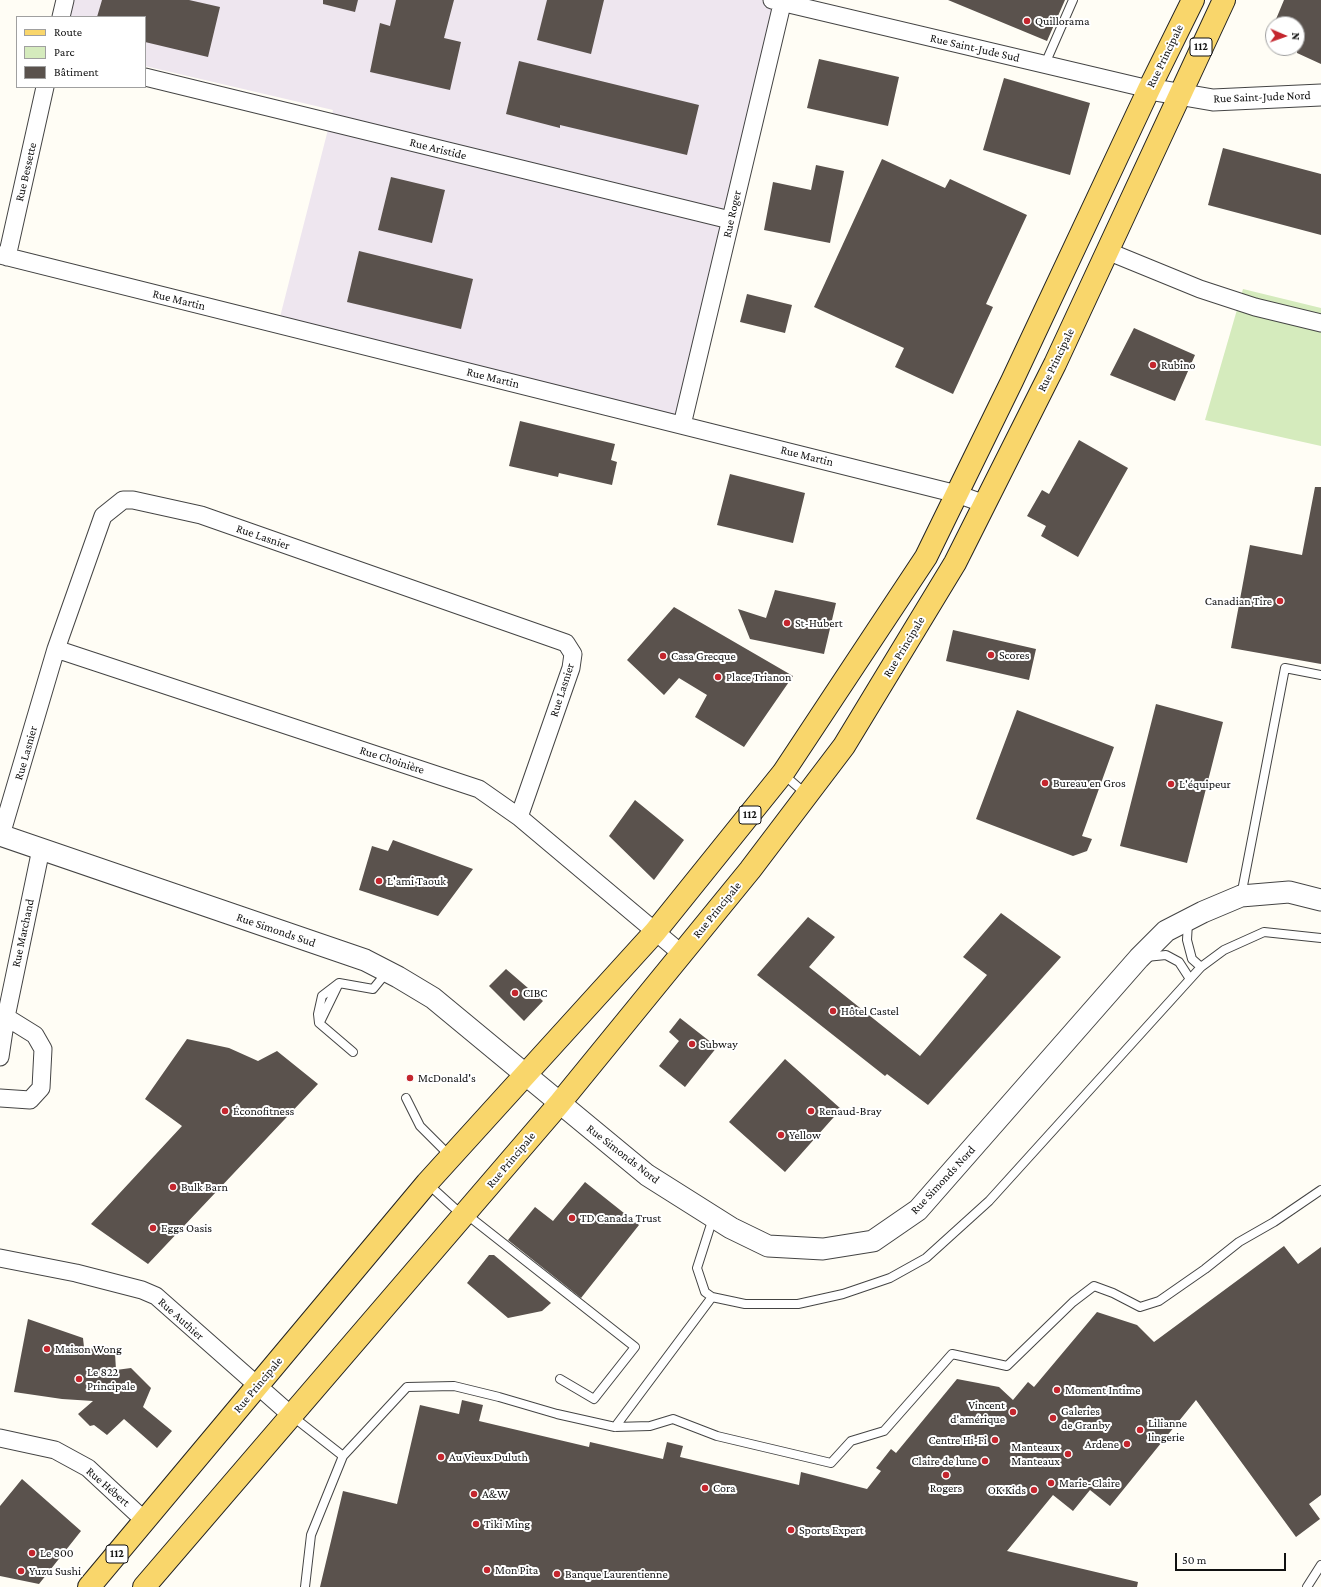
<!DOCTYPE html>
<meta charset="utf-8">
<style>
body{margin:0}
#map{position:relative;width:1321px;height:1587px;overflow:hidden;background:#fffdf5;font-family:"Crimson Pro",serif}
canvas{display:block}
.legend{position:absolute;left:16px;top:16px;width:130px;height:72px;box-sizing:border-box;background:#fff;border:1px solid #a0a0a0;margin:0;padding:5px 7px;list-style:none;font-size:12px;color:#111}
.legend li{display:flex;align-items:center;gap:8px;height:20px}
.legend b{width:20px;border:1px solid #a0a0a0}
.north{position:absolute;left:1265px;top:16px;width:40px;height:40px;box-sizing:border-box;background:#fff;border:1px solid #a0a0a0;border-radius:50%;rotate:92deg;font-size:11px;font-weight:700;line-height:16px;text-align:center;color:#111}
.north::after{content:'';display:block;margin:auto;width:14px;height:18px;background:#c4262e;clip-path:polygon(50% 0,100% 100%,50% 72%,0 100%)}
.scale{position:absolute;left:1175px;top:1553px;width:111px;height:18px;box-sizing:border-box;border:2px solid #111;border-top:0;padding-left:5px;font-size:12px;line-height:14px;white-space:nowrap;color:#111;-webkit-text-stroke:3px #fff;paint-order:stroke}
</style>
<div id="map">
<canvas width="1321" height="1587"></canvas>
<ul class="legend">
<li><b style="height:5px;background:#f9d66b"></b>Route</li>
<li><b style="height:11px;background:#d5ebbd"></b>Parc</li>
<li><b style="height:11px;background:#5a524d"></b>Bâtiment</li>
</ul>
<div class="north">N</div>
<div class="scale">50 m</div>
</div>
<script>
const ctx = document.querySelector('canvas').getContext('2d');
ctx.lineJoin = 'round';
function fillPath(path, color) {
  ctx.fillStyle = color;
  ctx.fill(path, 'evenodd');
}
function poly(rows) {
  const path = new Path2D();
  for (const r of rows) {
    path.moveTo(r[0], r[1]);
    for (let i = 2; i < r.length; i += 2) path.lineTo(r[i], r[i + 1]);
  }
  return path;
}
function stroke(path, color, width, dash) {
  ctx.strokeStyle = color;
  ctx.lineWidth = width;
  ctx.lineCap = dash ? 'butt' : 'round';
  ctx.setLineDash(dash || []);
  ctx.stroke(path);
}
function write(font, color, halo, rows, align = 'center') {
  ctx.font = font + ' "Crimson Pro",serif';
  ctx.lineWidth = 4;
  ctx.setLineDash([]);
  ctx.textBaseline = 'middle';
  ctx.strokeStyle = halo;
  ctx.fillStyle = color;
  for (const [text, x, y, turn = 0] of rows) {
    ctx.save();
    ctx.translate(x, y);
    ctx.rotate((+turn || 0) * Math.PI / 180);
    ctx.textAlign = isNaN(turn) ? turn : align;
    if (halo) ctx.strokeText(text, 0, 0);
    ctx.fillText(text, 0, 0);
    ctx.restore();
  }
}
fillPath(poly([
 [68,0,779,0,675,418,280,317,333,110,145,66,145,17,65,17]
]), '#eee6ef');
fillPath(poly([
 [1243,289,1321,308,1321,446,1205,420]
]), '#d5ebbd');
fillPath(poly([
 [102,0,189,0,220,7,208,57,145,42,145,17,97,17],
 [323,0,358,0,355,12,323,4],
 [396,0,454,0,444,38,461,42,450,90,370,72,380,23,390,26],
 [547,0,604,0,591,54,537,40],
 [948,0,1065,0,1047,41],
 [1284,0,1321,0,1321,64,1297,53,1297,24,1274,24],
 [819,59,899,77,888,126,807,108],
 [519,61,699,105,687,155,560,125,560,128,506,114],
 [1004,78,1090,103,1070,175,983,150],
 [1223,148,1321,174,1321,235,1208,205],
 [882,159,945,188,950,179,1027,215,986,304,993,307,953,394,895,367,904,348,814,307],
 [816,165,844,171,830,243,764,230,773,182,811,190],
 [391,177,445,190,432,243,378,230],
 [359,251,473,279,461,329,347,302],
 [747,294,792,305,785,333,740,322],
 [1134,328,1195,355,1175,401,1110,375],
 [520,421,615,444,611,460,617,462,612,485,559,473,558,477,509,466],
 [1079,440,1128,468,1078,557,1041,536,1046,526,1027,516,1042,490,1049,494],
 [730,474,805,493,793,543,717,525],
 [1315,487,1321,487,1321,664,1231,648,1250,545,1302,555],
 [775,590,836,603,824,654,750,639,738,609,766,618],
 [674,607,793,676,744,747,695,717,707,695,679,678,664,695,627,660],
 [953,630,1036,649,1029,680,946,661],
 [1156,704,1223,722,1187,863,1120,846],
 [1017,710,1114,747,1082,836,1092,839,1087,851,1073,856,976,819],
 [635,800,684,840,654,880,609,836],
 [393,840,473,869,438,916,359,890,372,846,388,851],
 [1001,913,1061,957,928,1105,887,1074,885,1076,757,975,808,917,835,937,809,967,920,1056,987,975,963,957],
 [506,969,543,1001,524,1021,489,986],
 [680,1018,717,1047,685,1087,659,1066,679,1041,669,1032],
 [187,1039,229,1048,258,1061,277,1051,318,1084,148,1264,91,1224,182,1126,145,1099],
 [785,1059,841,1109,785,1172,729,1122],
 [585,1182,639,1225,581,1298,508,1240,535,1207,553,1221],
 [1284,1246,1298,1264,1321,1247,1321,1495,1309,1504,1320,1519,1296,1537,1196,1400,1110,1506,1090,1490,1073,1511,1053,1495,1007,1551,1138,1582,1137,1587,320,1587,343,1491,397,1504,420,1405,459,1414,462,1400,483,1405,479,1421,589,1447,590,1442,663,1459,667,1442,683,1446,680,1457,799,1485,801,1472,867,1489,881,1471,876,1468,891,1449,896,1453,957,1379,999,1387,1013,1400,1028,1382,1034,1387,1097,1312,1137,1325,1154,1342],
 [489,1255,494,1255,551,1303,542,1311,508,1318,467,1283],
 [28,1319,83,1338,84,1347,115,1353,116,1370,131,1368,151,1388,143,1407,172,1431,157,1448,124,1419,107,1435,94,1425,90,1426,78,1414,93,1401,62,1399,14,1392],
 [22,1479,81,1531,39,1584,0,1576,0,1506]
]), '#5a524d');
const service = poly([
 [1045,64,1073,0],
 [783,774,806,794],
 [1241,896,1285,668,1321,675],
 [1188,922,1187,940,1192,959,1201,967],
 [1146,957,1166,955,1179,962,1190,979],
 [320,1022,338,985],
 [353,1052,319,1023,318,1014,322,996,339,983,373,989,387,972],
 [406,1098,420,1126,450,1156],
 [428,1184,462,1215],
 [466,1214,635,1347,594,1399,560,1379],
 [713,1218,697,1268,705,1292,712,1297,745,1304,798,1304,843,1294,890,1278,926,1258,989,1201,1201,967,1224,950,1264,932,1321,938],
 [292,1416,343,1456],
 [615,1427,712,1297],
 [305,1587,311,1535,343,1456,407,1387,454,1386,499,1397,557,1414,615,1427,650,1426,673,1419,717,1436,831,1463,851,1441,884,1431,952,1354,1007,1366,1073,1302,1094,1286,1113,1293,1140,1307,1159,1301,1205,1269,1239,1242,1274,1222,1321,1190],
 [1307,1587,1321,1565]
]);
const minor = poly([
 [772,0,1149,89],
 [61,17,65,0],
 [145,77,730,220],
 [1107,251,1200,289,1255,307,1321,323],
 [0,255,957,494,985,504],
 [7,257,45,87],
 [682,425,783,0],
 [56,649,479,789,519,817,682,954],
 [1,835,56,649,103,516,123,500,133,500,201,515,566,643,573,654,571,668,519,817],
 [0,1057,6,1017,41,849],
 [0,1098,30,1100,41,1088,43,1049,35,1035,6,1017],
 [0,1258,76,1273,142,1290,156,1296,292,1416],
 [0,1438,55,1450,88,1468,144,1520]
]);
const tertiary = poly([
 [1149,89,1213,100,1321,95],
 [0,835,365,960,398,977,433,998,647,1175,731,1228,768,1246,823,1249,873,1241,918,1210,1139,958,1166,931,1203,912,1241,896,1289,892,1321,900]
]);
const primary = poly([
 [89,1587,427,1183,655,932,783,773,926,557,1012,381,1149,89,1193,0],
 [144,1587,559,1104,750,870,844,746,955,563,1055,364,1224,0]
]);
stroke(service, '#444', 10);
stroke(minor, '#444', 19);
stroke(tertiary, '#444', 23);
stroke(primary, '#222', 24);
stroke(service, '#fff', 8);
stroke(minor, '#fff', 17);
stroke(tertiary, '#fff', 21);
stroke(primary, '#f9d66b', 22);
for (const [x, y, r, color] of [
 [1027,21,4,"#c4262e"],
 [1153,365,4,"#c4262e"],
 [1280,601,4,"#c4262e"],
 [787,623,4,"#c4262e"],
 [991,655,4,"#c4262e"],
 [663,656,4,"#c4262e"],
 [718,677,4,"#c4262e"],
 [1045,783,4,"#c4262e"],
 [1171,784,4,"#c4262e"],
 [379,881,4,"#c4262e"],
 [515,993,4,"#c4262e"],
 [833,1011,4,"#c4262e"],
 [692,1044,4,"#c4262e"],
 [410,1078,4,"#c4262e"],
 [225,1111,4,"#c4262e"],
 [811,1111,4,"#c4262e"],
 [781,1135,4,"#c4262e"],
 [173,1187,4,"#c4262e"],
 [572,1218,4,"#c4262e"],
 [153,1228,4,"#c4262e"],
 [47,1349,4,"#c4262e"],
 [79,1379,4,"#c4262e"],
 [1057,1390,4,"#c4262e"],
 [1013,1412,4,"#c4262e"],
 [1053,1418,4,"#c4262e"],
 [1140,1430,4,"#c4262e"],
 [995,1440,4,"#c4262e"],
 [1127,1444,4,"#c4262e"],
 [1068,1454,4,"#c4262e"],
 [441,1457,4,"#c4262e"],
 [985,1461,4,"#c4262e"],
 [946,1475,4,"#c4262e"],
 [1051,1483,4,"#c4262e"],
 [705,1488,4,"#c4262e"],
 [1034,1490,4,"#c4262e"],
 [474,1494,4,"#c4262e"],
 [476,1524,4,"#c4262e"],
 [791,1530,4,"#c4262e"],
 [32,1553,4,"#c4262e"],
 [487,1570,4,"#c4262e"],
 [21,1571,4,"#c4262e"],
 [557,1574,4,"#c4262e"]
]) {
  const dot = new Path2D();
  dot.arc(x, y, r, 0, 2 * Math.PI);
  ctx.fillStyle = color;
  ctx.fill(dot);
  stroke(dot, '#fff', 1.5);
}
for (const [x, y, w] of [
 [1201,47,22],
 [750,815,22],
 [117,1554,22]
]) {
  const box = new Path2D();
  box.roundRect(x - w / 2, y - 9, w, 18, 3);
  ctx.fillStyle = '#fff';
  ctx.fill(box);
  stroke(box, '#111', 1);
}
write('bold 11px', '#111', null, [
 ["112",1201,47],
 ["112",750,815],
 ["112",117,1554]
]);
write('12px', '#111', '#fff', [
 ["Quillorama",1035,21],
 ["Rubino",1161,365],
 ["Canadian Tire",1272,601,"right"],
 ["St-Hubert",795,623],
 ["Scores",999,655],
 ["Casa Grecque",671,656],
 ["Place Trianon",726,677],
 ["Bureau en Gros",1053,783],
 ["L'équipeur",1179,784],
 ["L'ami Taouk",387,881],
 ["CIBC",523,993],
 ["Hôtel Castel",841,1011],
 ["Subway",700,1044],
 ["McDonald's",418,1078],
 ["Éconofitness",233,1111],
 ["Renaud-Bray",819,1111],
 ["Yellow",789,1135],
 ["Bulk Barn",181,1187],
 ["TD Canada Trust",580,1218],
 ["Eggs Oasis",161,1228],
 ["Maison Wong",55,1349],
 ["Le 822",87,1372],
 ["Principale",87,1386],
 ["Moment Intime",1065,1390],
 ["Vincent",1005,1405,"right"],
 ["d'amérique",1005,1419,"right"],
 ["Galeries",1061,1411],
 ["de Granby",1061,1425],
 ["Lilianne",1148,1423],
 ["lingerie",1148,1437],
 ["Centre Hi-Fi",987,1440,"right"],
 ["Ardene",1119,1444,"right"],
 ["Manteaux",1060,1447,"right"],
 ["Manteaux",1060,1461,"right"],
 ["Au Vieux Duluth",449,1457],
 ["Claire de lune",977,1461,"right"],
 ["Marie-Claire",1059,1483],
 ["Cora",713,1488],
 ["Rogers",946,1488,"center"],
 ["OK Kids",1026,1490,"right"],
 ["A&W",482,1494],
 ["Tiki Ming",484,1524],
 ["Sports Expert",799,1530],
 ["Le 800",40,1553],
 ["Mon Pita",495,1570],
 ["Yuzu Sushi",29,1571],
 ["Banque Laurentienne",565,1574]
], 'left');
write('12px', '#111', '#fff', [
 ["Rue Saint-Jude Sud",975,48,13],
 ["Rue Principale",1165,56,-64],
 ["Rue Saint-Jude Nord",1262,97,-2],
 ["Rue Aristide",438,149,14],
 ["Rue Bessette",26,172,-77],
 ["Rue Roger",732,214,-77],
 ["Rue Martin",179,300,14],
 ["Rue Principale",1056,360,-64],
 ["Rue Martin",493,378,14],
 ["Rue Martin",807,456,14],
 ["Rue Lasnier",263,537,19],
 ["Rue Principale",904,647,-59],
 ["Rue Lasnier",562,690,-72],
 ["Rue Lasnier",26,753,-74],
 ["Rue Choinière",392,760,18],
 ["Rue Principale",717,910,-51],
 ["Rue Simonds Sud",276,930,19],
 ["Rue Marchand",23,933,-78],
 ["Rue Simonds Nord",623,1154,38],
 ["Rue Principale",511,1160,-50],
 ["Rue Simonds Nord",943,1180,-47],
 ["Rue Authier",181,1319,42],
 ["Rue Principale",258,1385,-50],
 ["Rue Hébert",108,1487,41]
]);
</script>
